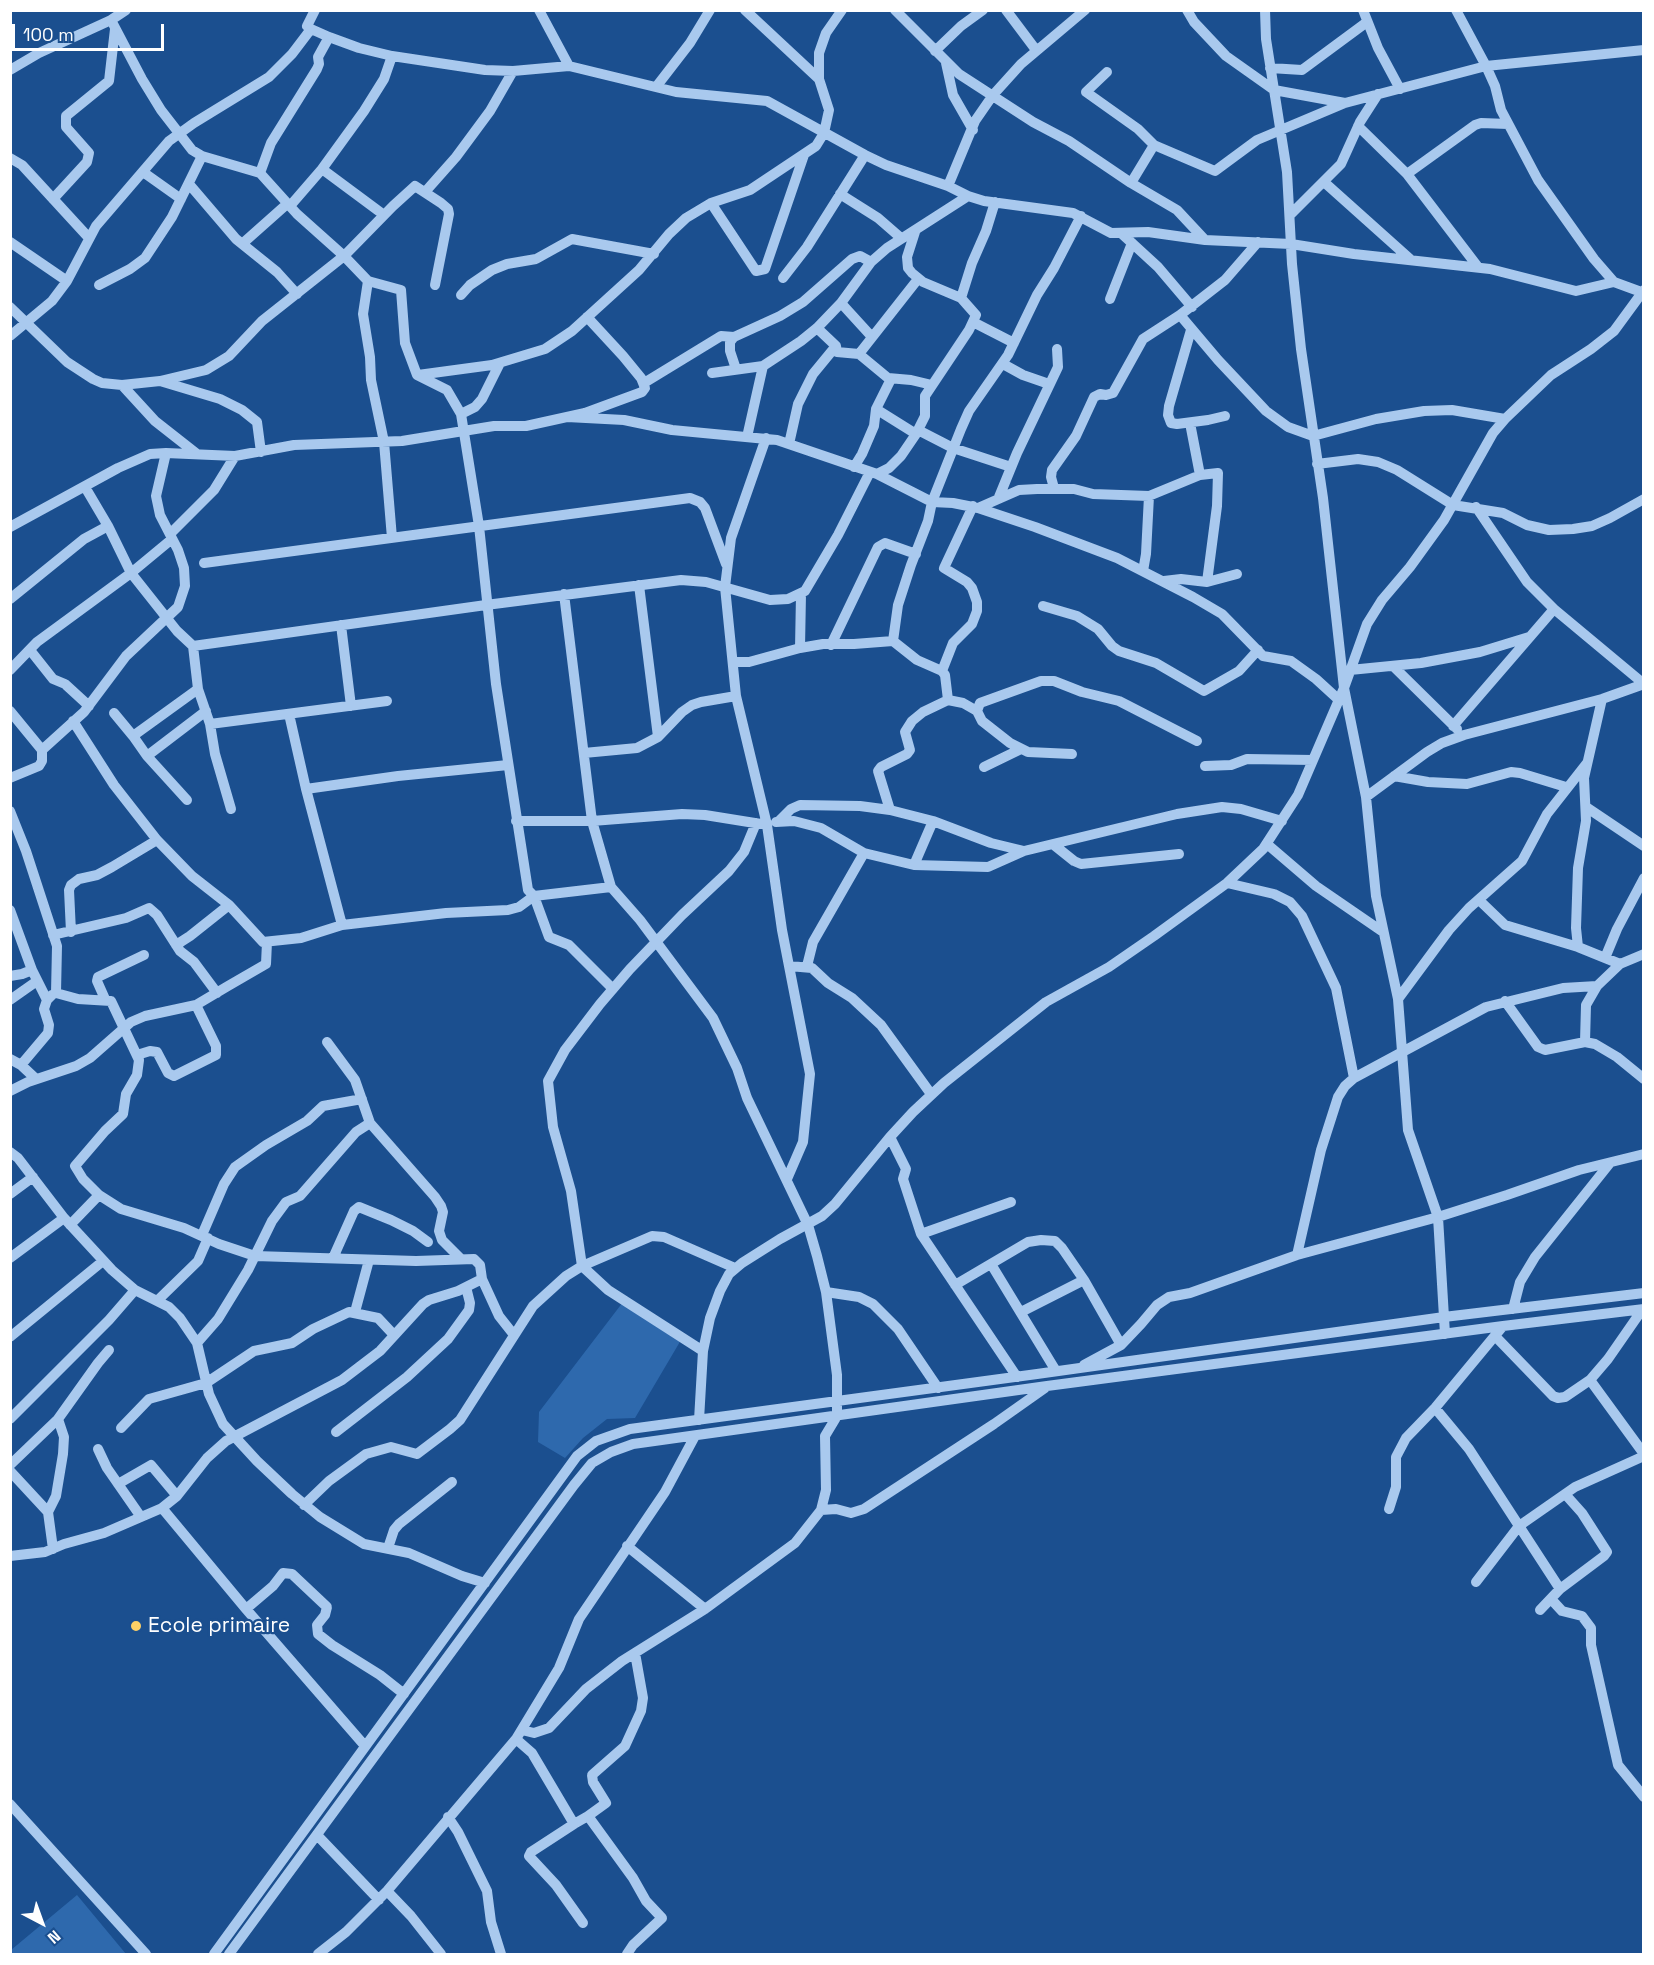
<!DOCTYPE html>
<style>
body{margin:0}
#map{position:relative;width:1654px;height:1965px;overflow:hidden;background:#1b4f8f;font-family:"Space Grotesk",sans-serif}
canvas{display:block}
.frame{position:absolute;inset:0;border:12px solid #fff;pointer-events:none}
.north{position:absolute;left:12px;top:1893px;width:60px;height:60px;-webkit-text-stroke:4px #1b4f8f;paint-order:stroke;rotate:139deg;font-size:16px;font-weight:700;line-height:24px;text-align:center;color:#fff}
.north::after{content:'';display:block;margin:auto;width:21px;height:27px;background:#fff;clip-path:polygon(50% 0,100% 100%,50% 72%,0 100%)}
.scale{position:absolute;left:12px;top:24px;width:152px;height:27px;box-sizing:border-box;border:3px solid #fff;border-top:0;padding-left:8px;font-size:18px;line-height:21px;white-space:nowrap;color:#fff;-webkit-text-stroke:4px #1b4f8f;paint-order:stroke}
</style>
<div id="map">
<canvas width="1654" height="1965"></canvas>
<div class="frame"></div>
<div class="north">N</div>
<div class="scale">100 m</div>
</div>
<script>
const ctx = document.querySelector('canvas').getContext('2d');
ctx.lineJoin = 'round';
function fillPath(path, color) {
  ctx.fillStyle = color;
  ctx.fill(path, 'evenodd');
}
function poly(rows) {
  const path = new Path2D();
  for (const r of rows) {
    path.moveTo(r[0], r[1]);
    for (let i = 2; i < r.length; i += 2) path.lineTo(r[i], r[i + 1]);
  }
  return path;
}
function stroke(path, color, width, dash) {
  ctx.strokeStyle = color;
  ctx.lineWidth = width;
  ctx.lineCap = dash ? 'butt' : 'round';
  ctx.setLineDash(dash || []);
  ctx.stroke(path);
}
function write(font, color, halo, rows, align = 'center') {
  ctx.font = font + ' "Space Grotesk",sans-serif';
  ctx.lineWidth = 4.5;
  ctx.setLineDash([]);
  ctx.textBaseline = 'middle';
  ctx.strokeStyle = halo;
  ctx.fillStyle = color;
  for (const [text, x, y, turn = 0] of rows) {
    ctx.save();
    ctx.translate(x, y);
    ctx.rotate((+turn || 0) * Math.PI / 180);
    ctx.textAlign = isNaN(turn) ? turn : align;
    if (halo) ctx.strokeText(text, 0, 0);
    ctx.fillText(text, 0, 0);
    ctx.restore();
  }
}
fillPath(poly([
 [623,1302,681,1340,635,1418,607,1419,583,1438,565,1458,538,1442,539,1412],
 [77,1895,126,1954,11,1954,11,1950]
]), '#2e69ad');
stroke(poly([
 [315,10,307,26,311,29,329,37,359,48,392,56,485,70,513,71,569,66,676,92,767,101,865,155,886,165,948,186,968,196],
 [539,10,569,66],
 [745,10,819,79],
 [895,10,959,74,1033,122,1069,141,1131,183,1177,210,1205,240],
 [1006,10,1036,50],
 [1187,10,1194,22,1226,56,1274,90,1345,103],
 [1265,10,1266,39,1287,172,1292,264,1301,349,1323,498,1344,688,1366,797,1376,896,1398,999,1408,1130,1438,1217,1445,1334],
 [1363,10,1378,48,1400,89],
 [1456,10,1486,66,1495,86,1501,110,1538,180,1594,259,1614,282],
 [111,20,142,79,161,110,192,150,202,156,260,173,297,214,344,256,368,281,401,290,405,343,417,375,447,390,461,414,479,526,496,684,528,890,534,896,549,937,569,945,613,989],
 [935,51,961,26,983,10],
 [946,63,953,95,973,130],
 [1270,68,1302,70,1367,22],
 [10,70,39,53,111,20,126,10],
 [1107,72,1086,92,1138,129,1154,145,1215,171,1257,140,1345,103,1486,66,1644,50],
 [656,87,690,43,710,10],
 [1358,126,1407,174,1478,267],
 [10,158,22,165,89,238],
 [322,169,384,215],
 [143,172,181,199],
 [260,173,271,143,317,69,319,64,318,57,329,37],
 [1407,174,1475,125,1481,123,1508,124],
 [1324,182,1410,259],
 [1131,183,1154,145],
 [189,184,236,239,277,272,297,294],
 [948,186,975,121,993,95,1021,64,1085,10],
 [425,192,456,157,490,111,513,71],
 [840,194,878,218,901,238],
 [53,199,87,162,89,153,66,127,66,116,109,81,115,29],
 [711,203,756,271,765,269,804,155],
 [290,206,322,169,364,111,384,79,392,56],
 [1290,215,1341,164,1360,122,1378,94],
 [1121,233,1158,267,1192,307],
 [10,242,67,281],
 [242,244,287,204],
 [783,278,807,247,865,155],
 [368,281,363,314,370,357,371,380,384,442,392,538],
 [99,285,130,269,145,258,172,217,202,156],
 [461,295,470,285,492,270,507,264,536,259,572,239,654,254],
 [961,298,972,263,986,231,995,202],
 [1110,299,1132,243],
 [841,303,872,337],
 [10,307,67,362,93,379,102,383,122,385,160,381,220,399,242,410,257,422,261,452],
 [1180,315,1218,360,1266,411,1288,427,1313,436,1376,419,1424,411,1452,410,1505,419],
 [973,322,1014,343],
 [817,328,836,346,837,352,859,354,888,378,911,380,932,385],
 [1191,330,1169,406,1168,415,1171,423,1177,424,1208,420,1225,416],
 [10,336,52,301,67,281,96,226,169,141,194,123,269,77,292,54,311,29],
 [859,354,918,279],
 [1003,364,1023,375,1049,384],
 [736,369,730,351,730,342,734,337,780,316,803,302,852,259,860,256,871,262],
 [712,373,763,366,801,341,817,328,841,303,871,262,887,248,968,196,984,201,1073,213,1111,233,1148,232,1205,240,1291,244,1354,254,1490,269,1576,291,1614,282,1644,293],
 [418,375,492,365,545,349,572,331,639,270,669,234,686,218,711,203,750,190,816,146,824,133,829,110,819,79,819,53,826,33,842,10],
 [160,381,206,370,229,356,262,321,344,256,393,206,415,186,441,203,448,209,449,214,435,285],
 [644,383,721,336,734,337],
 [122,385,155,421,197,454],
 [876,409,916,434],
 [461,414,475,407,482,399,500,363],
 [567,417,624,420,672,430,777,440,877,474,932,502,953,503,978,508,1035,527,1117,558,1193,597,1222,614,1263,656,1291,661,1316,679,1339,700],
 [1190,423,1200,475],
 [918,430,953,448,1011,467],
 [747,437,763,366],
 [766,438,731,538,725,587,736,696,767,825,782,930,789,966,812,968,828,983,852,998,881,1025,931,1094],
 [789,444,798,404,813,374,836,346],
 [1317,464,1358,459,1378,462,1397,470,1453,505,1503,513,1527,525,1549,530,1573,529,1592,526,1610,518,1644,499],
 [854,467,862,454,874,426,876,409,891,379],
 [877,474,889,468,901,456,916,434,925,416,925,396,969,330,976,315,961,298,923,282,912,273,908,268,907,257,915,232],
 [85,487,108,526,131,573,177,631,193,646,198,689,210,724,215,754,231,809],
 [1054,488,1051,477,1052,470,1076,436,1094,397,1100,394,1106,395,1113,393,1143,339,1180,315,1225,280,1258,242],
 [999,497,1017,453,1058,367,1057,349],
 [978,508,1019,490,1037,489,1074,489,1093,494,1149,496,1200,475,1218,473,1217,506,1207,582],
 [10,527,118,468,150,454,166,453,235,456,294,445,402,441,494,426,526,426,585,413,642,392,645,388,641,378,623,356,587,317],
 [170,534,214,490,235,456],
 [204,563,690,498,700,502,705,508,726,564],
 [1143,571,1146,554,1149,496],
 [1164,581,1181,579,1207,582,1237,574],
 [639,585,658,737],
 [564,594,592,821,611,887,640,920,713,1018,737,1068,747,1098,808,1225,817,1256,826,1292,837,1375,837,1416,825,1436,826,1490,821,1510],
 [10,599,84,539,108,526],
 [1043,606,1077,616,1098,629,1112,646,1119,651,1156,663,1204,691,1239,671,1258,650],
 [1554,609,1644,684],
 [341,625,351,706],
 [893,641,898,605,911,565,928,521,932,502,961,429,969,411,1008,355,1037,295,1054,268,1081,216],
 [831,645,878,547,885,543,916,554],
 [193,646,486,605,681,580,706,582,770,600,788,599,805,591,838,535,870,472],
 [800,648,801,594],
 [30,650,53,679,65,684,89,706],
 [733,662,749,662,800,648,823,644,854,644,893,641,917,660,942,671,945,675,948,700,963,703,977,711,982,721,1010,743,1028,752,1072,754],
 [1393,666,1457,729],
 [10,670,37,642,131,573,172,539],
 [1350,670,1421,663,1480,652,1529,637],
 [942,671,953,643,972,624,977,611,977,602,972,588,967,582,944,568,973,506],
 [1602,699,1584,778,1586,821,1578,868,1576,928,1578,947,1620,964],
 [10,711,42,750],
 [977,711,980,703,1041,681,1054,681,1082,692,1119,701,1197,741],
 [114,713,133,736,198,689],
 [289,714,306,789,342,925],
 [73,721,114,785,157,840,192,876,229,905,263,942,301,938,342,925,446,913,508,910,519,907,534,896,611,887],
 [210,724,387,701],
 [1453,726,1554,609,1527,582,1476,507],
 [133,736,147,756,187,800],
 [584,753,637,748,658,737,682,712,692,705,701,702,736,696],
 [147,756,206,711],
 [1205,766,1231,765,1247,759,1313,760],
 [984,767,1021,749],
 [1394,776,1428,782,1467,784,1511,772,1520,773,1566,787],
 [10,778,39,766,42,761,42,750,84,712,126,656,178,607,185,586,184,568,178,550,160,515,156,496,166,453],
 [306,789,398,776,508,765],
 [1366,797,1427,752,1442,743,1464,735,1602,699,1644,684],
 [1586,807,1644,846],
 [890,810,878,771,881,767,907,754,910,750,905,732,912,721,923,712,948,700],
 [10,811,26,851,57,946,56,993,78,999,111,1001,139,1060,137,1075,126,1094,123,1114,105,1131,75,1166,83,1179,99,1195,121,1209,184,1228,219,1244,255,1256,416,1261,474,1259,480,1265,482,1279,499,1316,514,1335],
 [516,821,592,821,682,814,705,815,761,824],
 [776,822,794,821,821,828,864,853],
 [778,822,791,809,800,805,860,806,890,810,933,821,991,843,1024,851,1177,814,1222,807,1241,809,1282,821],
 [1267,844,1316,886,1383,932],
 [1054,845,1074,861,1081,864,1179,854],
 [914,865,933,821],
 [1227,883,1274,894,1290,902,1302,916,1336,988,1354,1078],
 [1479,900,1505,925,1578,947],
 [10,910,32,970,47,1000],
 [71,932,69,890,71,885,79,879,97,875,112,867,157,840],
 [53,935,126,918,149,908,157,915,180,951,194,962,217,993],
 [176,945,190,936,229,905],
 [1605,958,1617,929,1644,878],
 [807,966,813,942,864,853,914,865,988,867,1024,851],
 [10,976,22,974,32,970],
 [105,999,97,981,98,977,144,955],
 [1398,999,1449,930,1469,908,1522,861,1547,814,1587,763],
 [10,1000,37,981],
 [1505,1001,1538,1047,1545,1050,1585,1042,1595,1044,1617,1057,1644,1079],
 [327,1042,355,1080,370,1123,435,1197,441,1206,443,1212,439,1231,442,1240,461,1259],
 [1585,1042,1586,1005,1597,986],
 [137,1055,150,1051,157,1052,168,1073,174,1076,216,1055,216,1046,196,1005],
 [10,1059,21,1065,36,1079],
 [21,1065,48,1033,49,1025,44,1009,47,1000,52,995],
 [10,1091,28,1082,76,1066,90,1058,131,1022,145,1016,196,1005,228,986,266,964,267,942],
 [890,1137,906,1169,903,1179,921,1234,1011,1202],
 [10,1152,18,1158,64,1218,112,1270,135,1290,169,1307,180,1318,197,1343,209,1394,223,1424,257,1461,292,1494,320,1517,364,1544,409,1553,462,1576,485,1583],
 [787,1179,803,1142,810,1074,789,966],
 [10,1194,33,1177],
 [70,1225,99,1195],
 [921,1234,1017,1377],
 [202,1235,224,1184,235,1167,266,1145,307,1121,323,1106,362,1099],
 [1297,1255,1321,1150,1338,1097,1345,1086,1354,1078,1486,1007,1563,988,1597,986,1620,964,1644,954],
 [10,1258,64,1218],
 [333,1258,354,1211,359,1207,391,1220,413,1231,428,1242],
 [991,1264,1056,1371],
 [955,1285,1028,1242,1041,1240,1055,1241,1062,1248,1084,1280,1121,1345],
 [826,1292,859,1297,873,1304,898,1329,938,1388],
 [157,1301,198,1261,208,1238],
 [1513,1309,1520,1282,1535,1257,1610,1163],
 [355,1312,369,1260],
 [1021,1312,1084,1280],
 [1495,1336,1553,1396,1558,1398,1565,1397,1590,1380,1608,1359,1642,1310],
 [10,1337,103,1261],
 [197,1343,218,1319,248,1270,272,1221,286,1202,300,1196,356,1132,370,1123],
 [703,1351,608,1290,582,1266,571,1191,553,1127,548,1081,565,1050,600,1004,630,969,682,915,729,871,744,852,756,823],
 [1084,1365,1121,1345,1141,1324,1157,1305,1169,1297,1190,1293,1297,1255,1438,1217,1507,1195,1579,1170,1644,1154],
 [1590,1380,1644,1454],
 [1435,1408,1469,1449,1560,1589],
 [10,1419,109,1320,135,1290],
 [699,1420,703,1351,710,1318,720,1291,729,1274,742,1263,780,1239,822,1216,835,1204,890,1137,913,1112,944,1083,1046,1002,1109,967,1154,936,1227,883,1263,849,1298,795,1344,688,1367,624,1382,600,1410,567,1444,520,1493,433,1505,419,1551,375,1591,349,1614,331,1644,290],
 [121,1428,149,1399,206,1383,254,1351,292,1343,313,1329,349,1312,378,1318,393,1334],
 [336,1432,407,1377,448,1339,469,1310,470,1303,466,1287],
 [98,1449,107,1468,141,1517],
 [10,1465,58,1419,98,1363,109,1350],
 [10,1471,48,1512,53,1549],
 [118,1484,151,1465,177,1496],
 [304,1505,329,1481,366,1454,391,1447,417,1454,450,1429,460,1420,533,1306,566,1276,582,1266,652,1236,664,1237,735,1268],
 [162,1508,246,1609,365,1746],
 [1389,1509,1396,1487,1396,1457,1406,1438,1435,1408,1503,1326],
 [48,1512,56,1496,63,1454,64,1437,58,1419],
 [627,1546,705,1609],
 [388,1548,394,1530,399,1524,452,1482],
 [10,1556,45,1552,64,1544,104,1533,162,1508,177,1496,207,1458,226,1441,342,1380,380,1351,423,1304,429,1300,458,1291,482,1279],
 [1476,1582,1519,1526,1575,1487,1644,1456],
 [1551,1599,1562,1611,1582,1616,1591,1628,1591,1645,1618,1765,1644,1797],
 [246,1609,273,1586,283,1573,292,1574,327,1607,325,1615,317,1625,318,1634,332,1645,380,1675,404,1694],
 [1540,1610,1560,1589,1604,1556,1607,1552,1582,1513,1565,1494],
 [522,1730,534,1733,549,1728,586,1689,622,1661,705,1609,795,1543,821,1510,836,1509,851,1513,864,1509,994,1424,1045,1388],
 [516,1739,532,1753,574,1824,531,1852,529,1856,556,1885,583,1923],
 [10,1804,146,1954],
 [588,1816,606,1803,593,1782,592,1775,625,1746,641,1711,643,1698,635,1653],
 [448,1817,458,1832,487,1891,491,1922,501,1954],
 [574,1824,588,1816,633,1878,646,1901,662,1918,633,1945,627,1954],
 [317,1835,379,1900],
 [387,1891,411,1916,441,1954],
 [214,1954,577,1456,596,1441,630,1429,1037,1374,1444,1317,1644,1293],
 [229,1954,574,1485,592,1463,611,1452,633,1444,1047,1386,1503,1326,1644,1309],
 [318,1954,346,1932,387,1891,516,1739,559,1668,579,1619,665,1492,695,1436]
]), '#a9c9ee', 10);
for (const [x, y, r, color] of [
 [136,1626,6,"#ffd166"]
]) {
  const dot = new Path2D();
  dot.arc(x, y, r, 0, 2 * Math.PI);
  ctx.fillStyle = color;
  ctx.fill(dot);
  stroke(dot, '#1b4f8f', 2);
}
write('21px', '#fff', '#1b4f8f', [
 ["Ecole primaire",148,1626]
], 'left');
</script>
